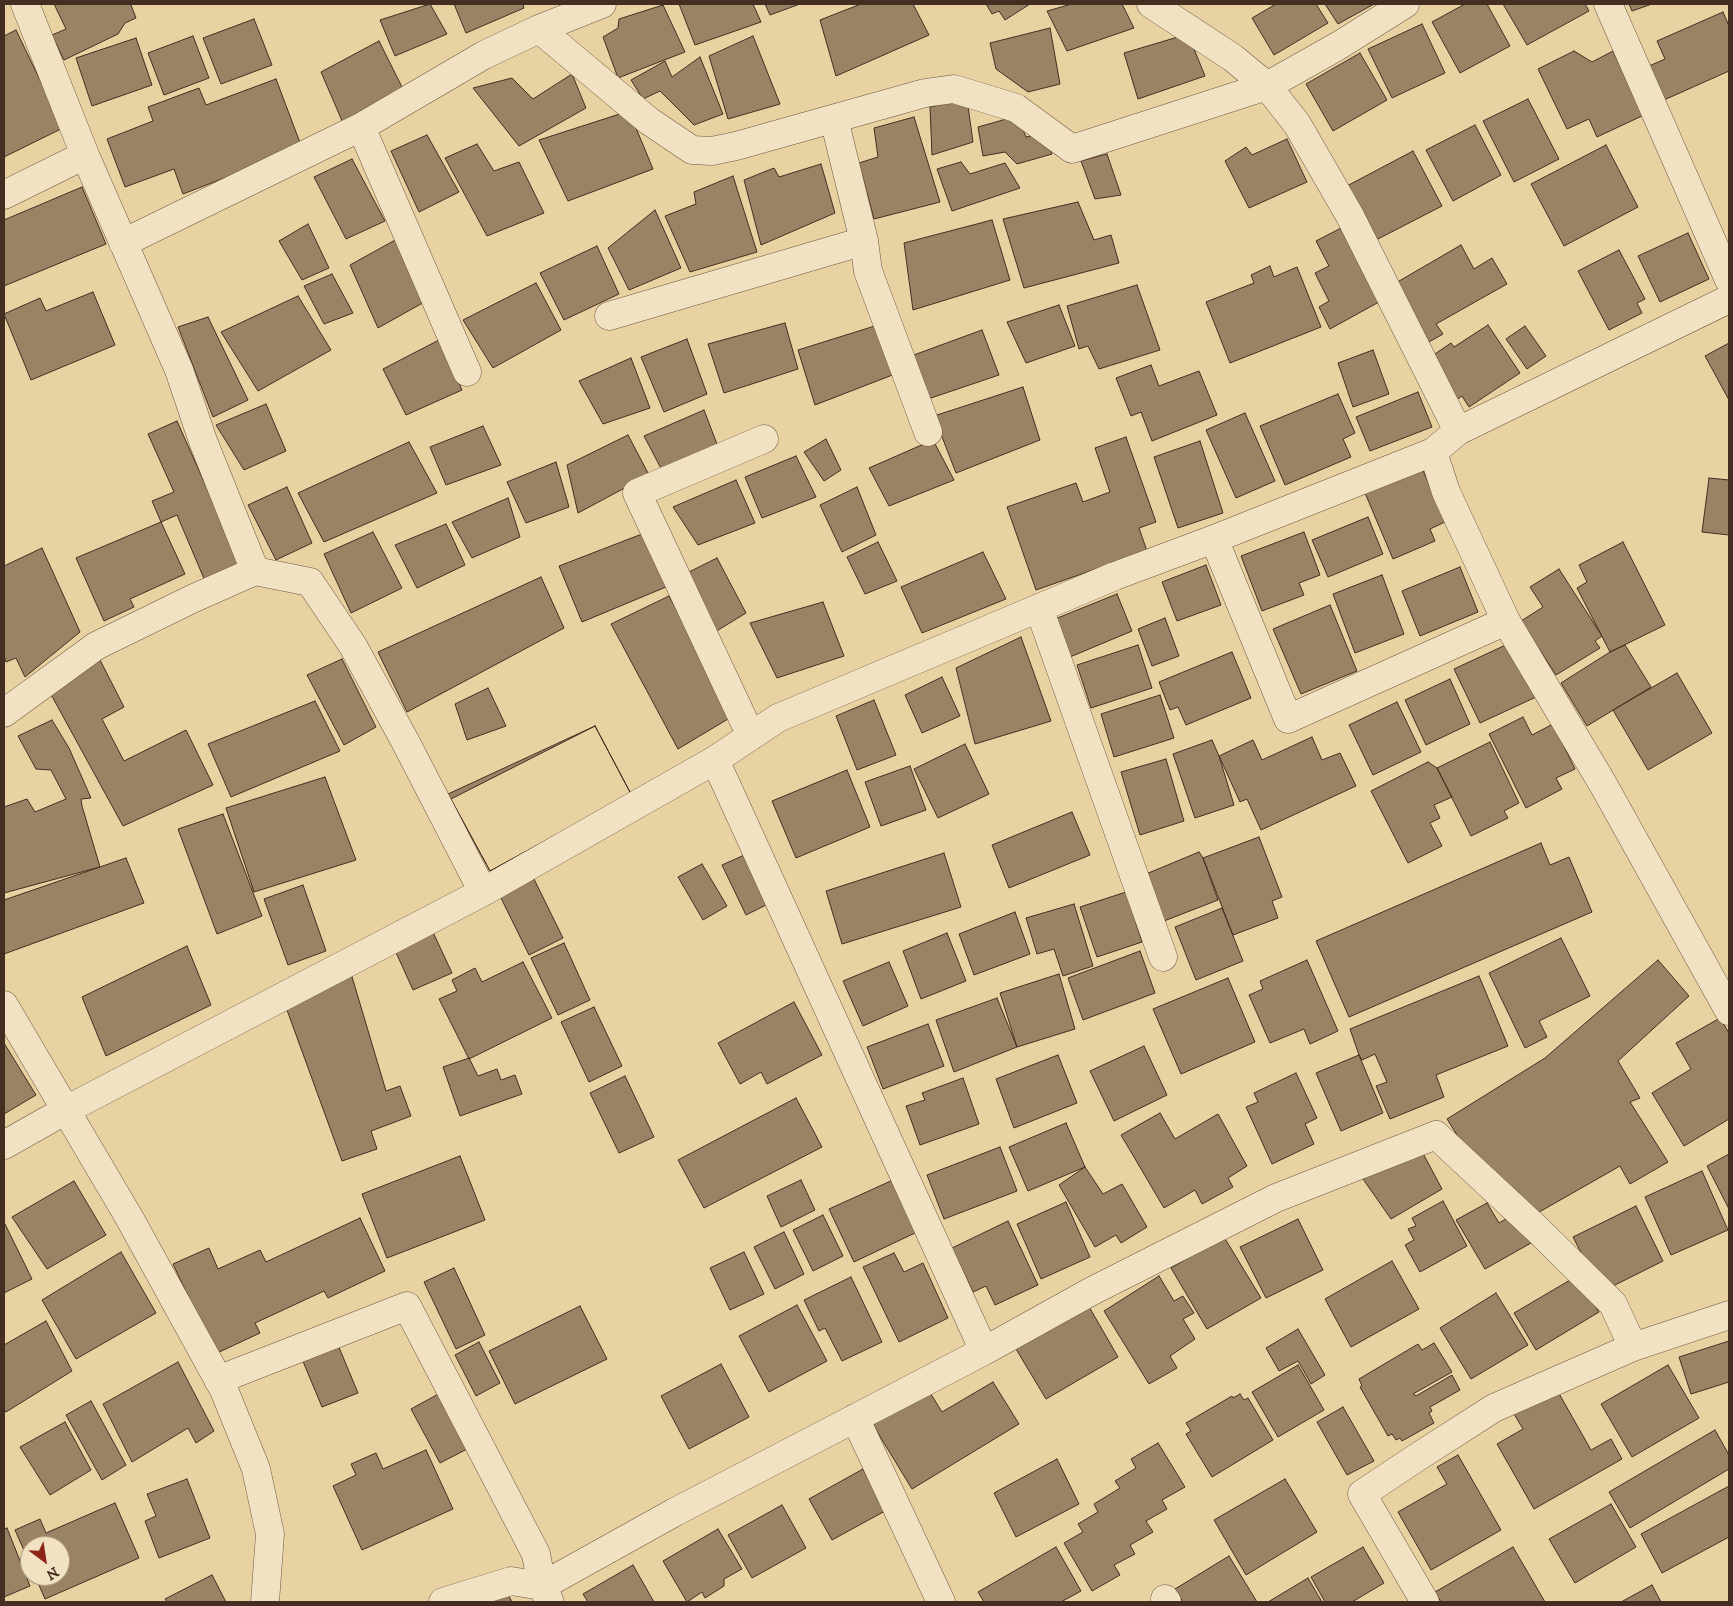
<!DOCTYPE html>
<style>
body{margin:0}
#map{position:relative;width:1733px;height:1606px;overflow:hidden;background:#e9d2a2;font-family:"IM FELL DW Pica",serif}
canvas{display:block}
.frame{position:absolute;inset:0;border:5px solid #442d21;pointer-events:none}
.north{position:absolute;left:20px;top:1536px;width:50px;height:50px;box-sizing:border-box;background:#f1e2c3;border:1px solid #ac9a82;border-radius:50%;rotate:149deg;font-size:14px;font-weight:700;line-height:20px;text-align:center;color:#442d21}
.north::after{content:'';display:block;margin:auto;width:18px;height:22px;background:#8f2418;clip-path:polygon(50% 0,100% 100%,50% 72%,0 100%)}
</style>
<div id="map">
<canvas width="1733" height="1606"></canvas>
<div class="frame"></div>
<div class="north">N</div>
</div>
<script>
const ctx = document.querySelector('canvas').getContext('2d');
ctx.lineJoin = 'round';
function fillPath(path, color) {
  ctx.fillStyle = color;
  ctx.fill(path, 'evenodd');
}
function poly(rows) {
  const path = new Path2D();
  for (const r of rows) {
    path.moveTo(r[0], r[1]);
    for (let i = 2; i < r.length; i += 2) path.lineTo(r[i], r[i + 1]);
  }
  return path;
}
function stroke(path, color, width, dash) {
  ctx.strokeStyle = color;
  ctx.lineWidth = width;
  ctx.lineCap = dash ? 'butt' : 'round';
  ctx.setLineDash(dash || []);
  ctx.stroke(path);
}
const building = poly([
 [54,4,134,4,131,5,136,18,125,23,118,34,64,60,52,35,66,29,54,4],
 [430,4,447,34,395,56,380,20,430,4],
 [454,4,523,4,524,8,466,33,454,4],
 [679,4,753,4,761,22,695,45,679,4],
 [765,4,800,4,770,15,765,4],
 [861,4,913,4,929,35,836,76,820,20,861,4],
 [986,4,1030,4,1005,20,999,11,992,14,986,4],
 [1072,4,1122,4,1134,28,1067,51,1047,11,1072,4],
 [1276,4,1316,4,1328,23,1274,55,1252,18,1276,4],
 [1325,4,1374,4,1338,24,1325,4],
 [1465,4,1487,4,1510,46,1460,73,1432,22,1465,4],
 [1503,4,1585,4,1589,11,1527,45,1503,4],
 [1629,4,1652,4,1632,11,1629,4],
 [663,5,685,52,618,78,603,37,618,28,619,19,663,5],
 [1723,12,1729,26,1729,71,1664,100,1649,66,1665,59,1657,41,1723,12],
 [254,19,272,65,221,84,203,38,254,19],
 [1422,24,1445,73,1392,98,1368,49,1422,24],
 [1050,28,1060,84,1028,92,996,69,990,43,1050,28],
 [16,30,63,128,4,157,4,36,16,30],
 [1188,34,1205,76,1138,99,1124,53,1188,34],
 [193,36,209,78,164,95,148,53,193,36],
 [753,36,780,104,728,119,709,56,753,36],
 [136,38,152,85,92,106,76,58,136,38],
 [379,41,404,91,343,123,321,72,379,41],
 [1574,51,1592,62,1613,51,1644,115,1597,137,1589,119,1567,129,1538,69,1574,51],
 [1360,53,1387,100,1333,131,1306,84,1360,53],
 [700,57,723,114,694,125,660,91,643,99,631,80,665,61,672,77,700,57],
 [572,74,586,108,519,146,473,88,512,78,533,99,572,74],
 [276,79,302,148,183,194,174,169,125,187,107,139,153,121,148,107,199,88,206,105,276,79],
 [967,99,973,142,932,155,930,107,967,99],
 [1528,99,1559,159,1514,182,1483,121,1528,99],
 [629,111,653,169,568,201,539,140,629,111],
 [1017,116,1026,137,1042,134,1052,154,1017,164,1005,152,983,156,978,127,1017,116],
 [914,117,940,202,874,219,859,163,878,157,874,128,914,117],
 [1475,125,1501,175,1453,201,1426,150,1475,125],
 [427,135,459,192,419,212,391,151,427,135],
 [1287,139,1307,182,1249,208,1225,161,1246,147,1252,155,1287,139],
 [477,144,494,171,519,162,544,213,487,236,445,158,477,144],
 [1606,145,1638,207,1564,246,1531,184,1606,145],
 [1413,151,1442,206,1374,241,1345,187,1413,151],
 [1107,154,1121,195,1095,199,1081,161,1107,154],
 [352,159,385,221,346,239,314,177,352,159],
 [961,162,970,174,1005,163,1020,188,952,211,937,169,961,162],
 [821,164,835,213,761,245,744,180,774,168,779,177,821,164],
 [733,176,757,252,690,272,665,216,696,204,694,192,733,176],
 [82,187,106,244,4,286,4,220,82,187],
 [1078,202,1094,240,1111,235,1119,263,1024,288,1003,219,1078,202],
 [655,210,681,268,629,290,608,248,655,210],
 [992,220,1010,280,913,310,904,243,992,220],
 [308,224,329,268,302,280,279,241,308,224],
 [1341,228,1379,302,1330,329,1319,307,1329,301,1315,273,1329,266,1316,241,1341,228],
 [1688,233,1709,279,1660,302,1638,256,1688,233],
 [397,239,428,300,378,328,350,265,397,239],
 [1461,245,1474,269,1492,258,1507,284,1436,324,1443,334,1422,346,1394,284,1461,245],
 [597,246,619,294,564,320,540,273,597,246],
 [1619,250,1645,299,1637,303,1642,313,1609,330,1578,271,1619,250],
 [1270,266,1274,277,1297,267,1321,327,1230,363,1206,302,1254,283,1251,275,1270,266],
 [332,274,353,313,324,324,304,286,332,274],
 [536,283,561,330,493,368,463,320,536,283],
 [1137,285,1160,350,1099,369,1088,346,1079,349,1067,306,1137,285],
 [93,292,115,345,31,380,4,314,40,298,46,311,93,292],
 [298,296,331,350,258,391,221,332,298,296],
 [1059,305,1075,346,1026,363,1007,322,1059,305],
 [208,317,248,400,213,417,178,327,208,317],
 [785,323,798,369,724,393,708,344,785,323],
 [878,325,895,374,815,405,798,350,878,325],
 [1488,325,1520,373,1469,407,1462,396,1456,400,1429,358,1451,343,1454,347,1488,325],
 [1525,326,1546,356,1527,369,1506,339,1525,326],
 [982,330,999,375,928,399,911,356,982,330],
 [687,339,707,394,664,412,641,357,687,339],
 [439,340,462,390,406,415,383,369,439,340],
 [1729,343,1729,400,1705,356,1729,343],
 [1373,350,1389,394,1353,407,1338,363,1373,350],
 [631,358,650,408,603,424,579,381,631,358],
 [1151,365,1159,386,1199,371,1217,415,1152,441,1141,412,1131,416,1116,378,1151,365],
 [1023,387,1040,440,956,473,934,416,1023,387],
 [1418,392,1432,427,1370,451,1356,417,1418,392],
 [1338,394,1355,433,1343,439,1351,457,1285,485,1260,426,1338,394],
 [266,404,286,451,244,470,216,425,266,404],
 [704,410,720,452,665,476,644,436,704,410],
 [1245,413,1275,481,1236,498,1206,430,1245,413],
 [177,421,241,565,205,581,177,515,161,522,152,501,174,492,148,434,177,421],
 [483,426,501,465,446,485,430,447,483,426],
 [628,435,649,475,578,513,567,465,628,435],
 [1126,437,1156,522,1139,528,1147,551,1036,590,1007,507,1076,483,1083,502,1110,492,1095,448,1126,437],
 [826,439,841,470,824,481,804,452,826,439],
 [933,440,954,480,889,506,869,468,933,440],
 [1200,441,1223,513,1178,528,1154,457,1200,441],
 [409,442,437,493,324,542,298,493,409,442],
 [796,456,816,497,762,518,745,477,796,456],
 [556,462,569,507,526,523,507,482,556,462],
 [1422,468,1445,522,1430,529,1435,541,1393,559,1365,493,1422,468],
 [1709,478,1729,480,1729,535,1702,532,1709,478],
 [736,480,755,523,698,545,673,507,736,480],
 [287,487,312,543,276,560,248,505,287,487],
 [857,487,876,535,842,552,820,505,857,487],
 [508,498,520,537,472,558,452,522,508,498],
 [1368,517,1383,554,1328,577,1312,540,1368,517],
 [161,522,185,574,130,599,134,607,104,621,76,558,161,522],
 [446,524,465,565,417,588,395,545,446,524],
 [373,532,402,588,351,613,324,554,373,532],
 [1304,532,1320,575,1299,583,1304,595,1262,611,1241,556,1304,532],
 [642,534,666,587,582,622,559,566,642,534],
 [878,542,897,581,865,594,847,557,878,542],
 [1623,542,1665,625,1610,652,1577,588,1587,582,1579,565,1623,542],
 [42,548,80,632,25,677,16,658,6,662,4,656,4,566,42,548],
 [983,552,1006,599,922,633,901,587,983,552],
 [717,558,746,613,715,632,685,574,717,558],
 [1206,565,1221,605,1177,621,1162,582,1206,565],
 [1460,567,1478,612,1420,636,1402,591,1460,567],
 [1559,569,1602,636,1595,641,1600,648,1556,675,1521,621,1543,607,1530,587,1559,569],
 [1382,575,1404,634,1355,653,1333,594,1382,575],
 [541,577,564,628,407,712,378,652,541,577],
 [1117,594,1132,631,1070,657,1055,619,1117,594],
 [669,596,733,716,678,749,611,624,669,596],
 [823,602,844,656,777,678,750,623,823,602],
 [1330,605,1357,671,1301,694,1273,629,1330,605],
 [1165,618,1179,656,1152,666,1138,629,1165,618],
 [1021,637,1051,721,975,744,956,668,1021,637],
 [1510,643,1536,697,1480,723,1454,669,1510,643],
 [1138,645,1152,688,1091,708,1077,665,1138,645],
 [1625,645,1651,687,1587,726,1561,683,1610,652,1625,645],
 [1232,652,1251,698,1186,725,1178,707,1170,710,1159,682,1232,652],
 [98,656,124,707,102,719,124,761,186,730,213,785,123,826,48,689,98,656],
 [342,659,376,727,344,745,307,675,342,659],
 [1677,673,1712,733,1648,770,1613,710,1677,673],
 [942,677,960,716,922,733,905,695,942,677],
 [1450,679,1470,724,1426,745,1405,700,1450,679],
 [488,688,506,726,467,740,455,704,488,688],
 [1160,695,1174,738,1114,757,1101,714,1160,695],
 [874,700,896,755,857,770,836,716,874,700],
 [315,701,340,751,231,797,208,744,315,701],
 [1397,702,1421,752,1373,775,1349,725,1397,702],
 [1523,717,1532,735,1553,724,1575,769,1556,778,1562,789,1526,808,1489,734,1523,717],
 [52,720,69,748,91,798,81,799,82,806,100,867,4,893,4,807,27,799,35,812,66,799,51,770,36,769,18,736,52,720],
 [595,726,631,794,490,871,451,799,595,726],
 [595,726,631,794,490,871,448,794,595,726],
 [1312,737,1322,760,1340,753,1356,786,1261,830,1247,799,1240,802,1219,756,1253,740,1262,760,1312,737],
 [1212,740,1219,756,1234,805,1195,818,1173,754,1212,740],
 [1490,742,1519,803,1504,811,1508,818,1471,836,1437,768,1490,742],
 [965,744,989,794,938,818,914,769,965,744],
 [1166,759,1184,821,1140,835,1121,772,1166,759],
 [1428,762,1437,768,1452,797,1434,805,1440,818,1430,823,1442,846,1408,863,1371,791,1428,762],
 [910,766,926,810,881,826,865,782,910,766],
 [847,770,870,827,796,858,772,801,847,770],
 [325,777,356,860,254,892,226,808,325,777],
 [1072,812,1090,855,1009,888,992,845,1072,812],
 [223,814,262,916,217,934,178,829,223,814],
 [1259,837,1282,897,1272,901,1278,918,1233,935,1203,858,1259,837],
 [1541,843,1550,865,1569,857,1592,912,1349,1017,1316,941,1541,843],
 [1199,852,1203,858,1218,900,1164,921,1146,874,1199,852],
 [749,853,772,902,746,915,722,865,749,853],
 [944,853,961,907,842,944,826,891,944,853],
 [126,858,144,903,4,954,4,900,126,858],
 [702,864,727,906,703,920,678,877,702,864],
 [534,879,563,938,529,955,500,896,534,879],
 [303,885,326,951,288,965,264,899,303,885],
 [1126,892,1142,942,1097,957,1080,907,1126,892],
 [1074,904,1093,966,1063,976,1054,949,1037,954,1026,918,1074,904],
 [1222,908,1243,961,1196,980,1175,927,1222,908],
 [1015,912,1030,954,974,975,959,934,1015,912],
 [432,930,452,973,413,990,394,948,432,930],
 [947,933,966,981,921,999,903,951,947,933],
 [1561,938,1590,996,1539,1021,1547,1037,1525,1048,1489,973,1561,938],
 [564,943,590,1000,558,1015,531,958,564,943],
 [187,946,211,1005,106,1056,82,997,187,946],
 [1140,951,1155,993,1083,1020,1068,978,1140,951],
 [1307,960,1338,1031,1310,1044,1304,1029,1270,1043,1249,995,1263,989,1260,981,1307,960],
 [1658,960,1689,996,1618,1061,1640,1098,1630,1102,1668,1162,1630,1184,1620,1166,1534,1215,1469,1154,1447,1119,1545,1058,1658,960],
 [523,962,552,1018,469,1059,439,999,457,991,452,980,475,968,482,982,523,962],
 [889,962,908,1006,863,1026,843,981,889,962],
 [350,970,386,1091,400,1086,411,1116,371,1131,377,1149,342,1161,287,1010,350,970],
 [1059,974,1075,1029,1017,1047,1000,993,1059,974],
 [1479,976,1508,1046,1436,1075,1444,1097,1390,1119,1376,1086,1387,1082,1375,1054,1362,1060,1359,1055,1350,1029,1479,976],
 [1228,978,1255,1042,1181,1074,1153,1009,1228,978],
 [997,998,1017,1047,954,1072,936,1020,997,998],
 [794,1002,822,1055,767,1084,761,1072,740,1084,718,1043,794,1002],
 [594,1007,622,1066,589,1082,561,1022,594,1007],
 [1720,1018,1729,1033,1729,1119,1684,1146,1652,1093,1691,1069,1676,1043,1720,1018],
 [928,1024,944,1066,883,1089,867,1047,928,1024],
 [4,1043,36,1095,4,1114,4,1043],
 [1144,1046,1167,1095,1114,1121,1090,1071,1144,1046],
 [1058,1055,1077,1103,1014,1128,996,1079,1058,1055],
 [1359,1055,1383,1113,1341,1131,1316,1073,1359,1055],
 [469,1058,478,1076,497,1069,501,1080,515,1075,522,1094,460,1116,443,1067,469,1058],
 [1296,1073,1317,1118,1305,1124,1314,1144,1272,1164,1246,1107,1258,1102,1254,1093,1296,1073],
 [625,1076,654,1137,619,1153,590,1093,625,1076],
 [963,1078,979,1124,920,1145,906,1106,925,1100,922,1093,963,1078],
 [796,1098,822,1147,704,1208,678,1160,796,1098],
 [1160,1113,1175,1139,1218,1114,1247,1166,1228,1178,1233,1187,1202,1204,1195,1190,1164,1208,1121,1135,1160,1113],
 [1066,1123,1085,1167,1028,1191,1009,1147,1066,1123],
 [1419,1146,1442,1189,1391,1219,1363,1179,1419,1146],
 [1000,1147,1017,1191,944,1219,927,1175,1000,1147],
 [1729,1154,1729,1209,1707,1166,1729,1154],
 [460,1156,485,1220,387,1258,362,1194,460,1156],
 [1085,1167,1103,1194,1122,1184,1147,1227,1121,1243,1116,1235,1095,1247,1059,1185,1085,1167],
 [1702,1171,1728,1230,1671,1255,1645,1197,1702,1171],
 [801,1180,815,1210,781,1227,767,1196,801,1180],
 [893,1180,917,1232,854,1262,829,1209,893,1180],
 [74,1181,106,1235,47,1269,12,1217,74,1181],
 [1443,1201,1467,1246,1420,1272,1405,1245,1414,1240,1408,1229,1416,1226,1412,1218,1443,1201],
 [1066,1202,1090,1257,1041,1279,1017,1224,1066,1202],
 [1487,1203,1499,1223,1511,1216,1527,1226,1531,1243,1485,1269,1456,1220,1487,1203],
 [1636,1206,1663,1261,1601,1292,1573,1237,1636,1206],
 [823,1215,843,1256,813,1271,793,1230,823,1215],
 [360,1218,385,1271,328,1298,324,1291,255,1323,260,1333,215,1354,173,1264,209,1248,218,1269,260,1250,266,1262,360,1218],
 [1298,1219,1323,1270,1266,1298,1240,1247,1298,1219],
 [1008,1221,1038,1285,995,1305,986,1286,973,1292,952,1248,1008,1221],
 [4,1222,32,1279,4,1293,4,1222],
 [784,1232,804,1274,775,1289,754,1247,784,1232],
 [1224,1237,1261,1298,1207,1329,1171,1268,1224,1237],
 [121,1252,156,1313,76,1359,42,1300,121,1252],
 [744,1252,764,1294,730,1310,710,1268,744,1252],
 [894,1253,904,1272,923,1263,948,1318,899,1342,863,1267,894,1253],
 [1392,1261,1419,1309,1351,1347,1325,1299,1392,1261],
 [454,1268,485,1335,456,1349,424,1282,454,1268],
 [1159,1276,1174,1301,1183,1296,1194,1313,1183,1319,1195,1339,1170,1356,1177,1368,1149,1384,1104,1311,1159,1276],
 [1577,1276,1599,1312,1536,1350,1514,1313,1577,1276],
 [851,1277,882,1342,842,1361,825,1328,819,1331,804,1300,851,1277],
 [1496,1293,1528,1345,1471,1379,1440,1328,1496,1293],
 [1084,1298,1118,1357,1046,1399,1016,1349,1084,1298],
 [797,1305,827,1361,769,1392,739,1336,797,1305],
 [580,1306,607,1359,515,1404,489,1351,580,1306],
 [46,1321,72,1371,6,1412,4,1409,4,1345,46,1321],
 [1298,1329,1325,1375,1311,1384,1298,1361,1279,1371,1266,1348,1298,1329],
 [1729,1341,1729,1382,1691,1394,1679,1357,1729,1341],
 [479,1342,500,1383,476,1396,455,1355,479,1342],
 [1434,1343,1452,1372,1413,1394,1416,1396,1452,1375,1460,1390,1430,1407,1432,1411,1429,1413,1434,1423,1402,1441,1400,1438,1396,1440,1392,1434,1388,1436,1360,1387,1362,1386,1359,1379,1418,1344,1422,1350,1434,1343],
 [338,1345,358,1393,322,1407,302,1359,338,1345],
 [178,1362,214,1431,196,1443,188,1428,132,1462,103,1404,178,1362],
 [721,1364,749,1417,689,1449,661,1396,721,1364],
 [1298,1365,1324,1410,1278,1437,1252,1392,1298,1365],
 [1668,1365,1699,1418,1632,1457,1601,1404,1668,1365],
 [993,1382,1019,1424,912,1489,873,1425,929,1391,942,1412,993,1382],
 [1557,1390,1591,1450,1611,1439,1622,1459,1534,1509,1497,1444,1523,1429,1514,1414,1557,1390],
 [442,1392,471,1447,440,1463,411,1409,442,1392],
 [1240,1394,1244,1400,1248,1398,1273,1440,1212,1477,1186,1434,1191,1431,1186,1423,1232,1396,1233,1398,1240,1394],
 [91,1401,126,1465,102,1480,66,1415,91,1401],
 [1343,1407,1374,1461,1347,1475,1317,1422,1343,1407],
 [65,1422,91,1470,50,1495,20,1447,65,1422],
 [1715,1430,1729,1455,1729,1469,1630,1528,1609,1492,1715,1430],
 [1158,1443,1185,1487,1162,1500,1167,1509,1146,1521,1153,1532,1130,1545,1135,1554,1114,1565,1120,1575,1092,1591,1064,1543,1083,1532,1078,1524,1098,1512,1094,1504,1120,1488,1115,1481,1136,1468,1131,1459,1158,1443],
 [426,1450,453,1509,362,1550,333,1486,356,1475,351,1464,376,1453,383,1469,426,1450],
 [1458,1455,1501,1530,1431,1570,1398,1512,1447,1484,1437,1467,1458,1455],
 [1057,1459,1079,1504,1016,1537,994,1493,1057,1459],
 [863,1469,885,1511,832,1540,809,1499,863,1469],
 [187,1479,210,1538,159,1558,145,1521,156,1516,147,1494,187,1479],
 [1285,1479,1317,1532,1246,1575,1214,1520,1285,1479],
 [1729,1486,1729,1537,1662,1573,1641,1534,1729,1486],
 [115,1503,139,1558,45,1599,35,1576,60,1576,60,1546,30,1546,30,1564,15,1530,40,1519,46,1533,115,1503],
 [1611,1504,1636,1547,1575,1583,1549,1539,1611,1504],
 [782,1505,806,1548,752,1578,728,1535,782,1505],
 [7,1528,30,1586,4,1597,4,1529,7,1528],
 [718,1529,742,1569,724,1579,724,1586,705,1598,702,1592,687,1602,663,1561,718,1529],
 [1056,1547,1081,1591,1061,1602,984,1602,978,1592,1056,1547],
 [1363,1547,1384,1583,1352,1602,1325,1602,1311,1577,1363,1547],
 [1513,1547,1545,1602,1441,1602,1435,1592,1513,1547],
 [1229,1556,1257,1602,1183,1602,1175,1589,1229,1556],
 [633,1565,654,1602,588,1602,583,1594,633,1565],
 [212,1575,226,1602,167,1602,165,1599,212,1575],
 [1308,1578,1322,1602,1268,1602,1308,1578],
 [1652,1585,1661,1602,1621,1602,1652,1585],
 [507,1592,512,1602,487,1602,507,1592]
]);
fillPath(building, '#9a8364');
stroke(building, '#442d21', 1);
const minor = poly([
 [25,4,85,155,179,370,203,441,255,571,310,582,353,646,405,741,483,892],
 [1151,4,1233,58,1267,86,1297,124,1350,216,1458,431],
 [1608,4,1729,280],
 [539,29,649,121,692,150,712,151,736,146,925,93,954,89,1016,108,1072,149,1267,86,1338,46,1405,4],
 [361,127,467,372],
 [4,195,85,155],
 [864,241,868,271,928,432],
 [123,243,361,127,484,55,539,29,602,4],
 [609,316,864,241,834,119],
 [1433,452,1446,492,1506,621,1604,786,1729,1011],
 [1214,539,1288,719,1506,621],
 [1039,608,1163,957],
 [4,713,96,646,192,599,255,571],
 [751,736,637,493,764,439],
 [715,760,984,1351],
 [4,1005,130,1219,224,1390,256,1469,270,1534,265,1602],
 [4,1145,66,1110,483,892,715,760,778,718,1115,576,1214,539,1433,452,1458,431,1729,299],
 [218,1380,407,1306,536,1554,542,1586,549,1600],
 [855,1418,941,1602],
 [1165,1599,1167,1602],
 [443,1602,511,1581,542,1586,675,1512,984,1351,1092,1291,1276,1198,1436,1135,1538,1230,1613,1304,1633,1347],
 [1425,1602,1362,1494,1416,1458,1494,1408,1633,1347,1729,1315]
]);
stroke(minor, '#6d5641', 29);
stroke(minor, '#f1e2c3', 28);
</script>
